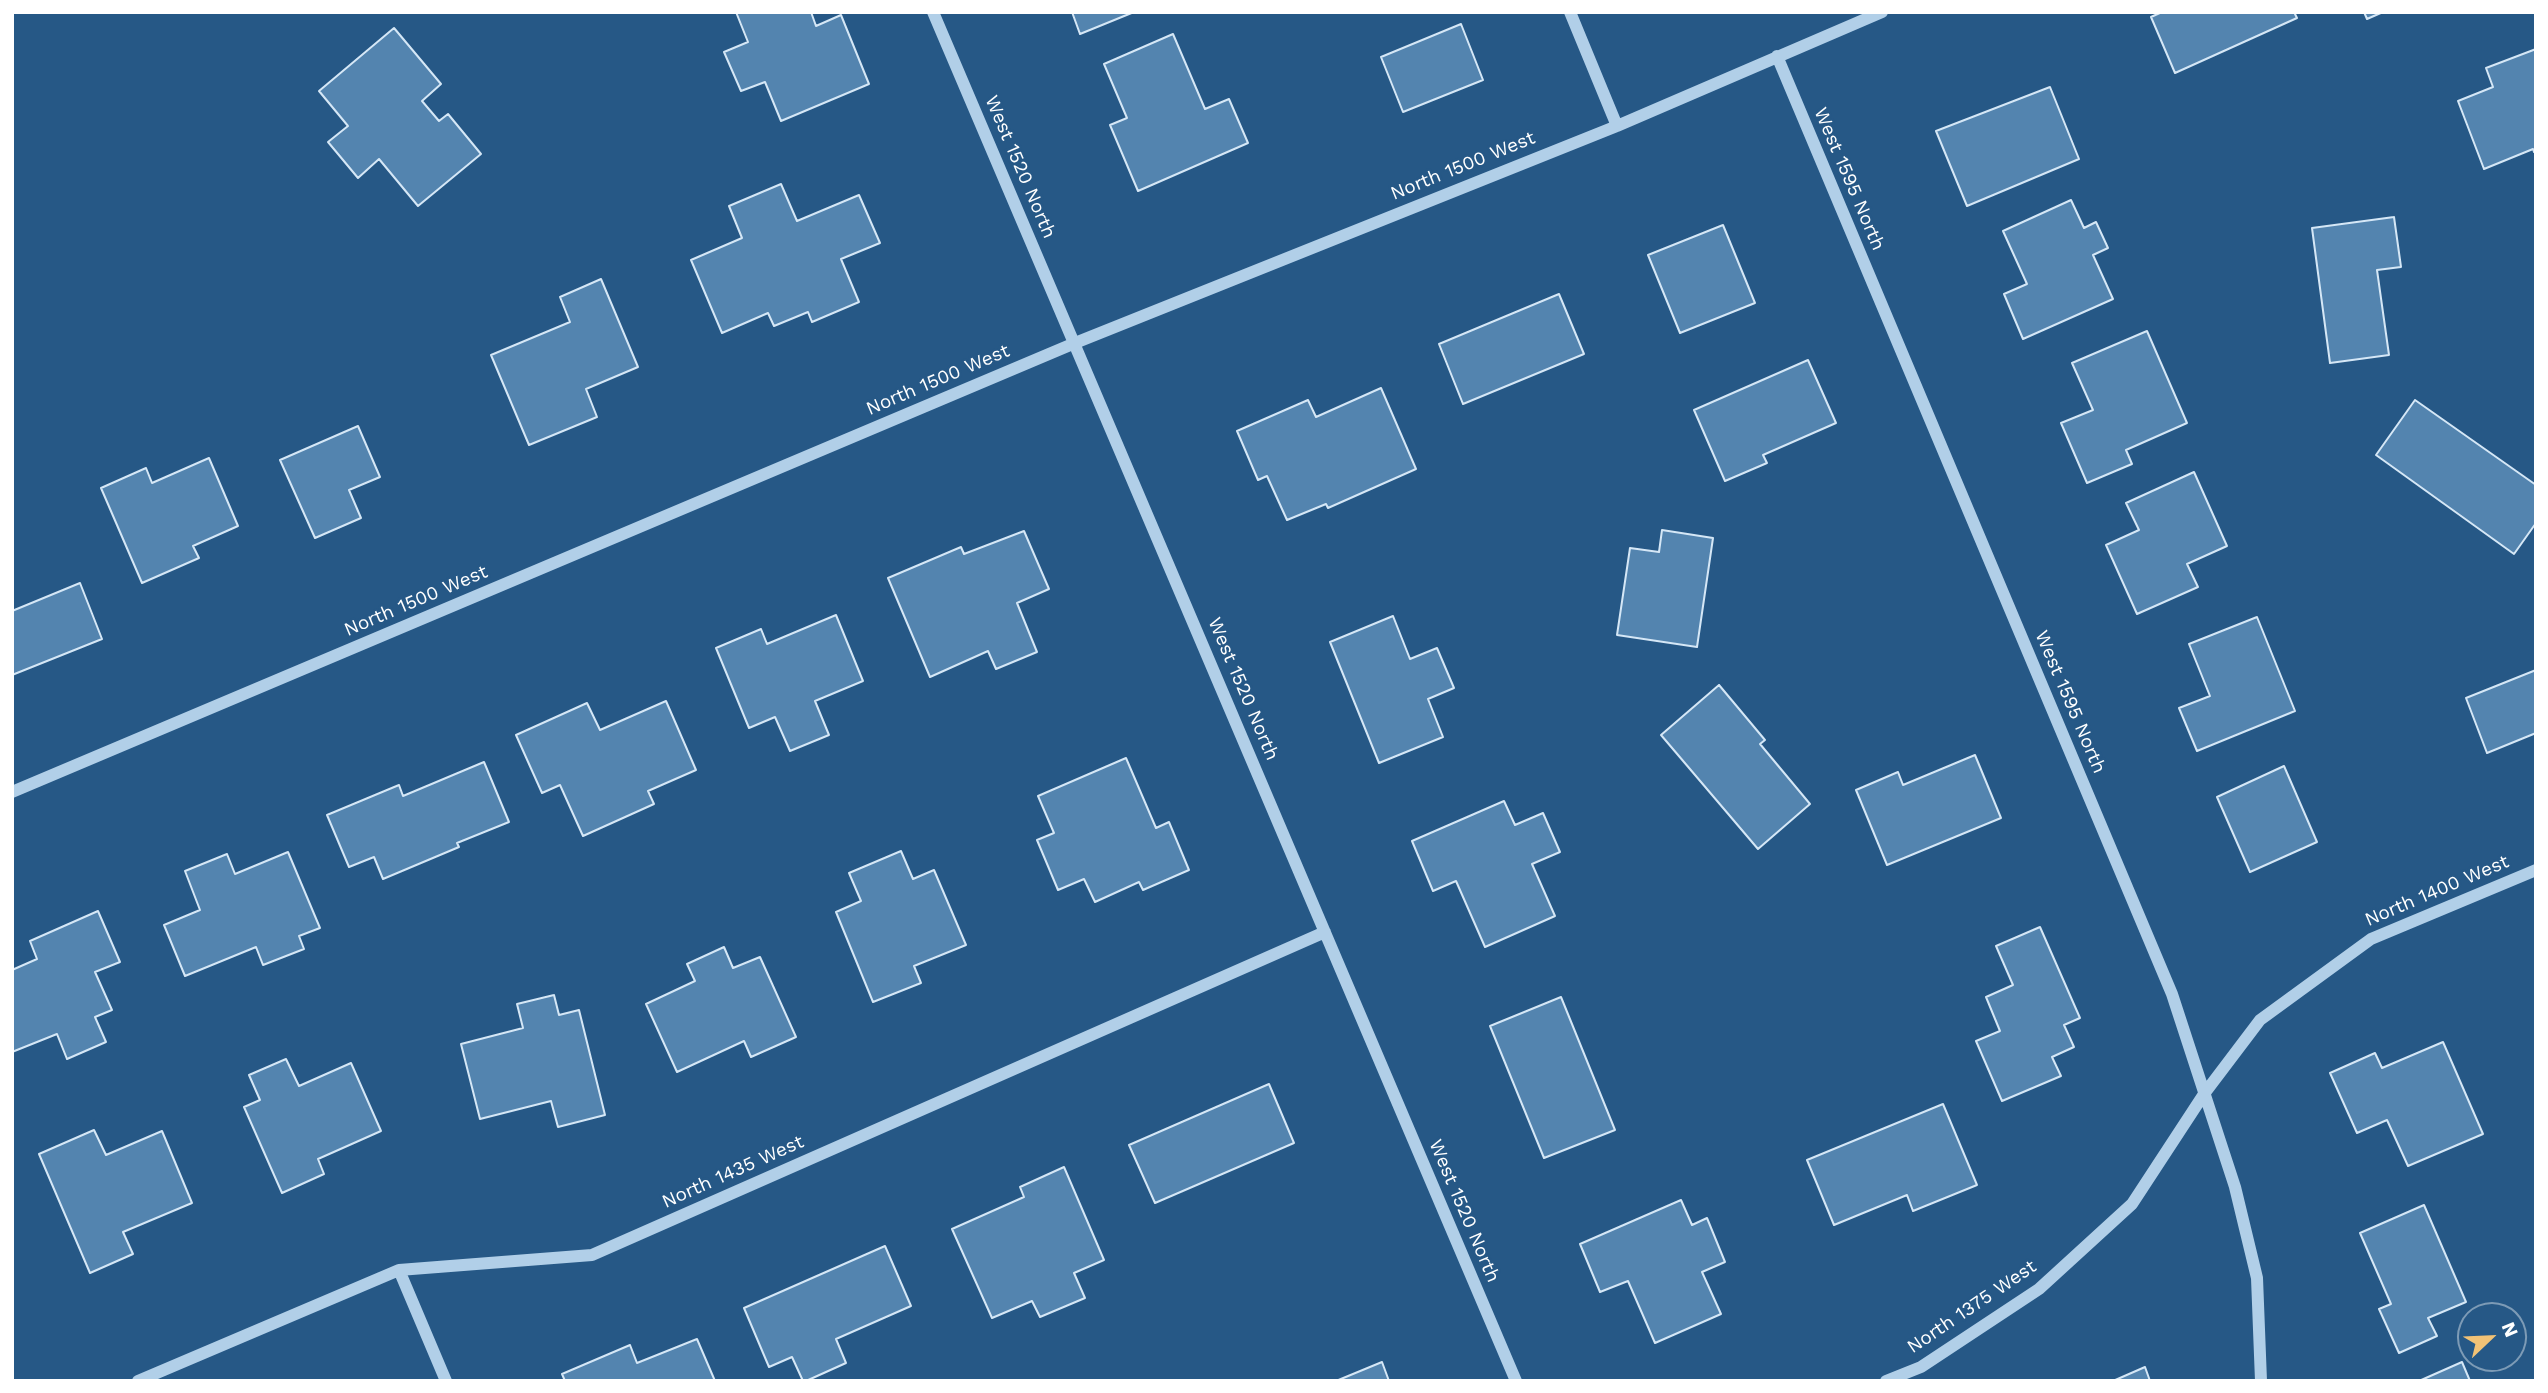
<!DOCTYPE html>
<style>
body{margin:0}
#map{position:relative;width:2548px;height:1393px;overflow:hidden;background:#265886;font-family:"Work Sans",sans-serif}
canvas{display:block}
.frame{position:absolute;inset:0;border:14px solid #fff;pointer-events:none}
.north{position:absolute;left:2457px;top:1302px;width:70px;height:70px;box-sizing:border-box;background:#265886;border:2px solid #7d9bb6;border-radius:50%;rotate:67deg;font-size:19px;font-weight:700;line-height:28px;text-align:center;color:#fff}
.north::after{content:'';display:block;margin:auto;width:24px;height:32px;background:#f1c276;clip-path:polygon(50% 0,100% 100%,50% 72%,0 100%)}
</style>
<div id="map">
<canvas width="2548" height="1393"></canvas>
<div class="frame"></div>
<div class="north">N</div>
</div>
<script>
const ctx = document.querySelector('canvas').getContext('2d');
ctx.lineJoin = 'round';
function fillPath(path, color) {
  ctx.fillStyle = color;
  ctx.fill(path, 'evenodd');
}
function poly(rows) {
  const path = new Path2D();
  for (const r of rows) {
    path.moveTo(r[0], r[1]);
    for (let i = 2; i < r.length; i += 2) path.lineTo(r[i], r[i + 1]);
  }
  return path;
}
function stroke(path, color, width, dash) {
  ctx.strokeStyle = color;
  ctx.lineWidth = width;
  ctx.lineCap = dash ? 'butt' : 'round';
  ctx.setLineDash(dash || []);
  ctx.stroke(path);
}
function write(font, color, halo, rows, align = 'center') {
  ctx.font = font + ' "Work Sans",sans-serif';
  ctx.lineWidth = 5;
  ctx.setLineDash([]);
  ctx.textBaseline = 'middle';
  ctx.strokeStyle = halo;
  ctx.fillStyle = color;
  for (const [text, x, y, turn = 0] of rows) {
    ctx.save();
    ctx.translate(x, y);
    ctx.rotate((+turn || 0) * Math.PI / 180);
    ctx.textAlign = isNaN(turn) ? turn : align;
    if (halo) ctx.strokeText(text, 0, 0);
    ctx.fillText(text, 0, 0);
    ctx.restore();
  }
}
const building = poly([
 [736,12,811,12,816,26,841,15,869,84,781,121,765,82,741,91,724,52,748,42,736,12],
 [1072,12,1134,12,1080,34,1072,12],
 [2162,12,2294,12,2297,18,2175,73,2151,17,2162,12],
 [2364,12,2383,12,2367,19,2364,12],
 [1461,24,1483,80,1403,112,1381,57,1461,24],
 [394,28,441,84,422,101,439,121,448,114,481,154,418,206,379,159,358,178,328,142,348,126,319,91,394,28],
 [1173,34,1205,109,1229,99,1248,143,1138,191,1110,125,1127,118,1104,64,1173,34],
 [2536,49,2536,151,2534,152,2533,149,2484,169,2458,101,2493,87,2486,68,2536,49],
 [2050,87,2079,159,1967,206,1936,131,2050,87],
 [781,184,797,221,859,195,880,243,841,259,859,302,812,322,808,312,774,326,768,313,722,333,691,260,742,238,729,206,781,184],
 [2071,200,2084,228,2096,222,2108,248,2093,255,2113,299,2023,339,2004,294,2027,284,2003,231,2071,200],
 [2394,217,2401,267,2377,270,2389,355,2330,363,2312,228,2394,217],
 [1723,225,1755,303,1680,333,1648,255,1723,225],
 [601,279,638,367,586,389,597,417,529,445,491,355,570,322,560,297,601,279],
 [1559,294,1584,354,1463,404,1439,344,1559,294],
 [2147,331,2187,423,2126,450,2132,464,2087,483,2061,423,2093,410,2072,363,2147,331],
 [1808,360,1836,423,1763,455,1767,463,1725,481,1694,410,1808,360],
 [1381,388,1416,469,1328,508,1326,504,1287,520,1267,476,1258,480,1237,431,1308,400,1316,417,1381,388],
 [2415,400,2536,485,2536,523,2514,554,2376,455,2415,400],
 [358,426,380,477,349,490,361,518,315,538,280,460,358,426],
 [209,458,238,526,193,546,199,558,142,583,101,488,146,468,152,483,209,458],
 [2194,472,2227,546,2187,564,2198,587,2137,614,2106,545,2139,530,2126,503,2194,472],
 [1662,530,1713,538,1697,647,1617,635,1630,548,1659,552,1662,530],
 [1024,531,1049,589,1017,603,1037,652,996,669,988,651,930,677,888,578,961,547,964,554,1024,531],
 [80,583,102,639,12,675,12,611,80,583],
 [836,615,863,681,815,701,829,735,790,751,775,717,749,728,716,648,761,629,767,644,836,615],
 [1393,616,1410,659,1437,648,1454,688,1428,699,1443,737,1379,763,1330,642,1393,616],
 [2257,617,2295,711,2197,751,2179,708,2210,696,2189,644,2257,617],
 [2536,670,2536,733,2487,753,2466,698,2536,670],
 [1719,685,1765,740,1760,744,1810,804,1758,849,1661,735,1719,685],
 [666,701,696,770,648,791,654,804,583,836,560,785,542,793,516,735,587,703,600,730,666,701],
 [1975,755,2001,818,1887,865,1856,790,1898,772,1903,785,1975,755],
 [1126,758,1156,828,1169,822,1189,870,1143,890,1139,882,1095,902,1084,879,1058,890,1037,840,1054,833,1038,796,1126,758],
 [484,762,509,822,457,843,459,847,383,879,374,857,349,867,327,815,399,785,403,796,484,762],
 [2284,766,2317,842,2250,872,2217,797,2284,766],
 [1504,801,1515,825,1543,813,1560,852,1532,864,1555,916,1485,947,1456,881,1433,891,1412,841,1504,801],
 [901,851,913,879,934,870,966,945,914,966,921,983,873,1002,836,912,861,901,849,873,901,851],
 [288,852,320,928,299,936,304,949,263,965,256,947,185,976,164,925,200,910,185,871,227,854,235,874,288,852],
 [98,911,120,962,95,972,112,1010,95,1017,106,1042,67,1059,57,1034,12,1052,12,970,37,959,30,941,98,911],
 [2040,927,2080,1018,2064,1025,2074,1047,2052,1057,2061,1076,2002,1101,1976,1041,2000,1031,1986,997,2013,985,1996,946,2040,927],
 [724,947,733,968,760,957,796,1037,751,1057,744,1041,677,1072,646,1004,695,981,687,964,724,947],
 [554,995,559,1015,579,1010,605,1115,558,1127,551,1101,480,1119,461,1044,523,1028,517,1004,554,995],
 [1561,997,1615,1130,1544,1158,1490,1026,1561,997],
 [2443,1042,2483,1134,2408,1166,2387,1120,2357,1133,2330,1073,2375,1053,2382,1068,2443,1042],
 [286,1059,299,1086,351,1063,381,1131,318,1159,324,1174,282,1193,244,1107,260,1100,249,1075,286,1059],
 [1269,1084,1294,1143,1155,1203,1129,1145,1269,1084],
 [1943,1104,1977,1185,1913,1211,1907,1195,1834,1225,1807,1160,1943,1104],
 [94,1130,106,1155,162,1131,192,1203,123,1232,133,1254,90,1273,39,1154,94,1130],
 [1064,1167,1104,1260,1074,1273,1085,1298,1040,1317,1032,1301,992,1318,952,1229,1024,1197,1020,1187,1064,1167],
 [1681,1200,1692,1225,1707,1218,1725,1262,1702,1272,1721,1314,1655,1343,1628,1281,1600,1292,1580,1244,1681,1200],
 [2424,1205,2466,1302,2428,1318,2437,1336,2399,1353,2379,1309,2391,1304,2360,1233,2424,1205],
 [885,1246,911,1306,836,1339,846,1363,806,1381,803,1381,792,1357,769,1367,744,1308,885,1246],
 [697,1339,715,1381,565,1381,562,1374,630,1345,637,1363,697,1339],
 [1382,1362,1389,1381,1336,1381,1382,1362],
 [2462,1362,2470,1381,2419,1381,2462,1362],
 [2145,1367,2150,1381,2113,1381,2145,1367]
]);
fillPath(building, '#5384af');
stroke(building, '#d5e7f6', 2);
stroke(poly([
 [933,12,1516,1381],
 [1570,12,1617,126],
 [1777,56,2172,994,2235,1187,2257,1278,2261,1381],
 [12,792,1075,343,1617,126,1882,12],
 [399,1270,446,1381],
 [138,1381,399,1270,592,1255,1325,932],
 [1886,1381,1921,1367,2039,1289,2132,1204,2204,1094,2260,1020,2371,939,2536,870]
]), '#b1cfe8', 12);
write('19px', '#fff', '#265886', [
 ["North 1500 West",1463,166,-22],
 ["West 1520 North",1020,167,67],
 ["West 1595 North",1849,179,67],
 ["North 1500 West",938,380,-23],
 ["North 1500 West",416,601,-23],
 ["West 1520 North",1243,689,67],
 ["West 1595 North",2070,702,67],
 ["North 1400 West",2437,891,-23],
 ["North 1435 West",733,1172,-24],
 ["West 1520 North",1464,1211,67],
 ["North 1375 West",1972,1307,-34]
]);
</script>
